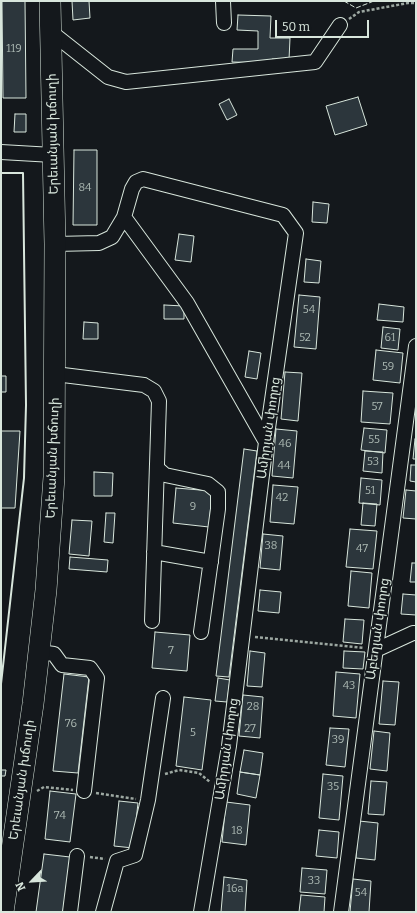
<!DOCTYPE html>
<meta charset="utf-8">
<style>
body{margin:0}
#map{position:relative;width:417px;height:913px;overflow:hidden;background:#14181c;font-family:Bitter,serif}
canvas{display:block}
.frame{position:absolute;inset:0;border:2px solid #d8e6dc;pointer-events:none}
.north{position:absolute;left:12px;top:861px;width:40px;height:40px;-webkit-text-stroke:3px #14181c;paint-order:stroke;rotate:245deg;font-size:11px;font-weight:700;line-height:16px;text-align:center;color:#d8e6dc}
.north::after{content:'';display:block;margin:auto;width:14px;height:18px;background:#d8e6dc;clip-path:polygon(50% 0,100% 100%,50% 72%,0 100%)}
.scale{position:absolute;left:275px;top:20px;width:94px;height:18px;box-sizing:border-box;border:2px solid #d8e6dc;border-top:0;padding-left:5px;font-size:12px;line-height:14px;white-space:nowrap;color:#d8e6dc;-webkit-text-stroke:3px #14181c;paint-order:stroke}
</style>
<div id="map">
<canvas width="417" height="913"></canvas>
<div class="frame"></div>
<div class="north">N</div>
<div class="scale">50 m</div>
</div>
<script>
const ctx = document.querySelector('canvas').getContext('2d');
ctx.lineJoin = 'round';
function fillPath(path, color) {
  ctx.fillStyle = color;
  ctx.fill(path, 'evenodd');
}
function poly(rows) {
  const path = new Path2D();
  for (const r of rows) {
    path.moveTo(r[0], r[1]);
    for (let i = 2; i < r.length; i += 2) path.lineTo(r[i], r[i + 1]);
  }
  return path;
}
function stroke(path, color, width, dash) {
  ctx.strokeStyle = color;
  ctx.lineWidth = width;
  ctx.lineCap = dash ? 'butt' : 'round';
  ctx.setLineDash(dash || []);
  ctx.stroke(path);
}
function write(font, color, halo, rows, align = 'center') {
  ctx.font = font + ' Bitter,"Noto Sans Armenian",serif';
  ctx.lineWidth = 3;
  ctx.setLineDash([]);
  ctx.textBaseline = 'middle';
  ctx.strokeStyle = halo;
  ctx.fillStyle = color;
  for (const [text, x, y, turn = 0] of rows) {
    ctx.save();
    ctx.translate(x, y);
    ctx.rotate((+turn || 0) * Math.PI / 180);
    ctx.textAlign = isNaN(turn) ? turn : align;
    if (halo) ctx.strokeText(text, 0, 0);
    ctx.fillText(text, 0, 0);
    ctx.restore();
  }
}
const building = poly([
 [2,1,25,1,26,98,3,98,2,1],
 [72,1,89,1,90,18,73,20,72,1],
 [238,15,271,16,270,38,290,38,289,60,272,59,272,63,232,62,233,49,258,49,258,31,237,30,238,15],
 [358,97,367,125,335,135,326,106,358,97],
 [229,99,237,115,227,120,219,104,229,99],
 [15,114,26,114,26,132,14,132,15,114],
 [74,150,97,150,97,225,73,225,74,150],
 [313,202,329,204,327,223,312,222,313,202],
 [179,234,194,236,191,262,175,260,179,234],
 [306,259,321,261,319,283,304,282,306,259],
 [299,295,320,297,316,349,294,347,299,295],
 [379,304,404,307,403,322,377,320,379,304],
 [164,305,184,306,184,319,164,319,164,305],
 [84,322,98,323,98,339,83,339,84,322],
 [383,327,400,329,398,350,381,348,383,327],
 [376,350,403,353,400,383,373,380,376,350],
 [249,351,261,353,257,379,245,377,249,351],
 [285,372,302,373,298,421,281,419,285,372],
 [1,376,6,376,6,392,1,392,1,376],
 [363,391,393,393,390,424,361,422,363,391],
 [364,428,387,430,385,453,361,450,364,428],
 [276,429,297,431,293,478,272,476,276,429],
 [1,431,20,431,15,508,1,508,1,431],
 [415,439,416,439,416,459,413,459,415,439],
 [244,449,257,451,229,677,216,676,244,449],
 [365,451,383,452,382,473,363,471,365,451],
 [411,465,416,465,416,482,410,481,411,465],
 [94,472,113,473,112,496,94,496,94,472],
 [361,478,382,480,380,505,359,503,361,478],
 [273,485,298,487,294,524,270,522,273,485],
 [176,488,212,491,209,527,173,523,176,488],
 [406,490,416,491,416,519,403,518,406,490],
 [363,503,377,504,375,526,361,525,363,503],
 [106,513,115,513,113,543,104,542,106,513],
 [72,520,92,521,89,556,69,554,72,520],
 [350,529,377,531,373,569,346,567,350,529],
 [263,534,283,536,280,570,260,568,263,534],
 [70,557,108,560,107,572,69,569,70,557],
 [412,563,416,563,416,582,410,582,412,563],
 [351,571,372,573,369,608,348,606,351,571],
 [260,590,281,592,279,613,258,611,260,590],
 [403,594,416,595,416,615,401,614,403,594],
 [345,619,364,620,362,644,343,642,345,619],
 [155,632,190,635,187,671,152,668,155,632],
 [250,651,265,653,262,687,247,686,250,651],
 [344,651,365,652,363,669,343,668,344,651],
 [336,672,360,674,356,718,333,716,336,672],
 [64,674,89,677,78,773,53,771,64,674],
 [218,678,230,680,227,702,215,701,218,678],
 [383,681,399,682,395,725,379,724,383,681],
 [243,695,263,697,260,738,239,736,243,695],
 [184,697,211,700,202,770,176,766,184,697],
 [330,728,349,729,345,767,326,765,330,728],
 [374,731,390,733,387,771,370,769,374,731],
 [244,750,263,753,260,775,240,772,244,750],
 [1,770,6,770,5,776,1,776,1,770],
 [240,772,260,775,256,798,237,794,240,772],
 [323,774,343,776,339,820,319,818,323,774],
 [371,781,387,782,384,815,368,814,371,781],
 [50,791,76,794,70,842,45,839,50,791],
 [119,801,138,803,133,848,114,846,119,801],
 [226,802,250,805,246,845,222,842,226,802],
 [359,821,378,823,375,860,356,858,359,821],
 [319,830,339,832,337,858,316,856,319,830],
 [44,854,70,857,63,912,36,912,44,854],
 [302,868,327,870,325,894,300,892,302,868],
 [224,877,247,880,245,912,221,912,224,877],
 [353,879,371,881,369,912,350,912,353,879],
 [301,895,325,897,324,912,299,912,301,895]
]);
fillPath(building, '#2c363c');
stroke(building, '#d8e6dc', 1);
const minor = poly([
 [223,1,224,23],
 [51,32,108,77,126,82,315,62,340,25],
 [1,152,53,155],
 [124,217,187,303,266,442],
 [55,244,99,243,112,237,124,217,132,189,136,182,143,179,283,215,296,233,266,442,229,746,201,912],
 [55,374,144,385,154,391,159,401,152,621],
 [157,468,165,475,208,484,218,492,218,509,201,632],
 [154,552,211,562],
 [376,650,413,633,416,633],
 [39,652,54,654,62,665,90,668,97,678,84,791],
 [70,912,77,856],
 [103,912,117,861,135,855,148,800,163,698],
 [341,912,416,346]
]);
const highway = poly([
 [3,912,33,704,46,590,54,477,55,244,50,1]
]);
stroke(minor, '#d8e6dc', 16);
stroke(highway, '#d8e6dc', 22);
stroke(poly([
 [349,19,359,12,408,3,416,3],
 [255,637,364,648],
 [165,774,179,770,199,773,210,782],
 [37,791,44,787,73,790],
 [96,793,136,799],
 [90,857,105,859]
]), '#9da8a2', 2.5, [3, 2]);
stroke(minor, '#14181c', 14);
stroke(highway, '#14181c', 21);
stroke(poly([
 [344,1,356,8,374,1]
]), '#d8e6dc', 1, [5, 2]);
stroke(poly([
 [1,173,23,173,26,405,24,478,1,684]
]), '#d8e6dc', 2);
write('11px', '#adbab4', null, [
 ["119",14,49],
 ["84",85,188],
 ["54",309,310],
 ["52",305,338],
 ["61",390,338],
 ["59",388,367],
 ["57",377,407],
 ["55",374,440],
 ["46",285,444],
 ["53",373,462],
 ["44",284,466],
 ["51",370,491],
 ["42",282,498],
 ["9",193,507],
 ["38",271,546],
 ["47",362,549],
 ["7",171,651],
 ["43",349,686],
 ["28",253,707],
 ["76",71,724],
 ["27",250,729],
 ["5",193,733],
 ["39",338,740],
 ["35",333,787],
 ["74",60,816],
 ["18",237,831],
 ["33",314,881],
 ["16a",235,889],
 ["54",361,893]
]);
write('13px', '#d8e6dc', '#14181c', [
 ["Երեւանյան խճուղի",53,134,-91],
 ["Ամիրյան փողոց",269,428,-82],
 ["Երեւանյան խճուղի",53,458,-88],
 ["Աբեղյան փողոց",378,629,-82],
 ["Ամիրյան փողոց",227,749,-82],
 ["Երեւանյան խճուղի",22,780,-82]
]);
</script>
